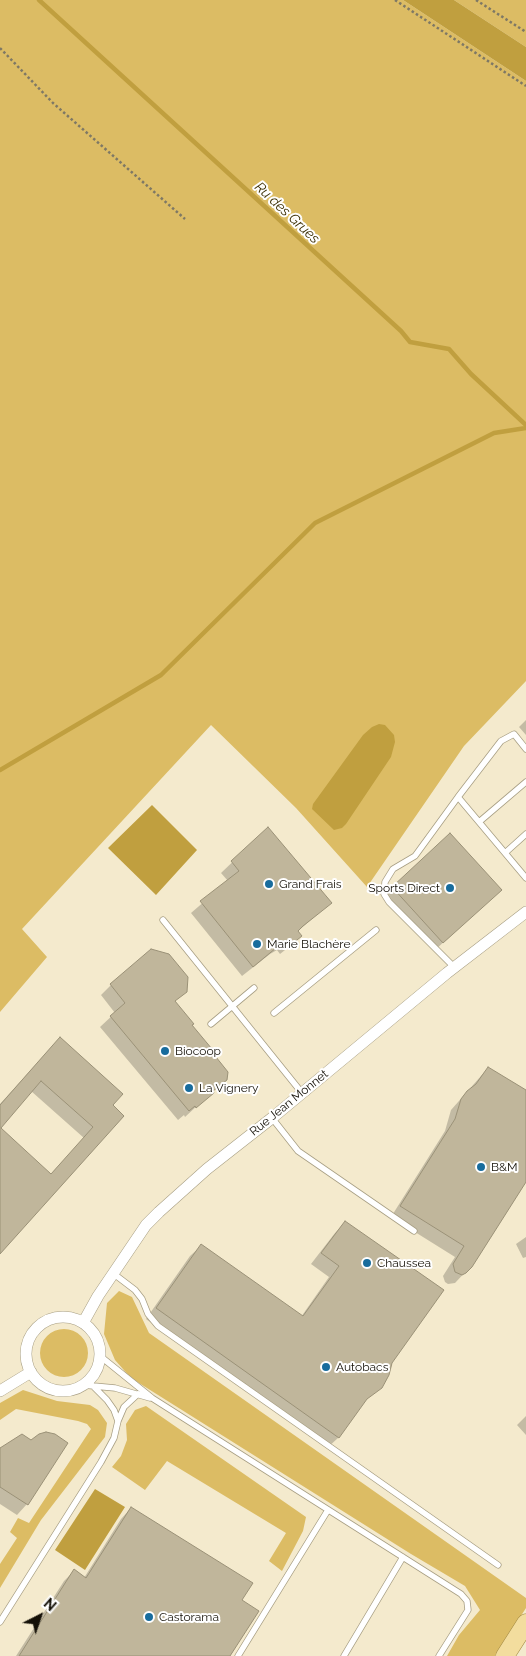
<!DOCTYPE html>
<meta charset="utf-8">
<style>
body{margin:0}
#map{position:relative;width:526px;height:1656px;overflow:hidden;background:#f4eacd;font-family:Raleway,sans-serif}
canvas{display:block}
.north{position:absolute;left:15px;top:1591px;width:50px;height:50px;-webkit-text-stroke:4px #fff;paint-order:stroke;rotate:41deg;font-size:14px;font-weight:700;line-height:20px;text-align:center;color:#141007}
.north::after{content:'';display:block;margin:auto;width:18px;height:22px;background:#141007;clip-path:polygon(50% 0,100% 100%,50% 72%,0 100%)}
</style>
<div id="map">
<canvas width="526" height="1656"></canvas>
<div class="north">N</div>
</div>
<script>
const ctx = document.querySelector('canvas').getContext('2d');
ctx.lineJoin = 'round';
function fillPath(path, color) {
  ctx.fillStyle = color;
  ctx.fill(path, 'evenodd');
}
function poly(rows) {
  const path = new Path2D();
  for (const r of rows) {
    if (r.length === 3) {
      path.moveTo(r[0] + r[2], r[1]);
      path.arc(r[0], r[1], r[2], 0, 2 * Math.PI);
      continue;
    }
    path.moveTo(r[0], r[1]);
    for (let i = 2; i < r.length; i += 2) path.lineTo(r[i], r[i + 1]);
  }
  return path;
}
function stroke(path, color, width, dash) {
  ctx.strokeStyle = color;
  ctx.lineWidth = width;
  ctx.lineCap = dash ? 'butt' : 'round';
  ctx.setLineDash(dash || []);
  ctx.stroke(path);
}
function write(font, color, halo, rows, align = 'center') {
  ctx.font = font + ' Raleway,sans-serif';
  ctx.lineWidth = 4;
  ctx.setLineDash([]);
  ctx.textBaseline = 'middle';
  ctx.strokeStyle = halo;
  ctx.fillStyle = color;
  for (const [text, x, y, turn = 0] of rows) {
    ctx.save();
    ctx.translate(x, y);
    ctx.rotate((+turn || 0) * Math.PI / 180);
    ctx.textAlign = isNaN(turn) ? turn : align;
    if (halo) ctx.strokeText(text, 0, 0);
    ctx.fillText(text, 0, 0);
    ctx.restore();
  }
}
fillPath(poly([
 [0,0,403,0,526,81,526,681,464,746,367,887,296,808,211,725,22,929,47,957,0,1012],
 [454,0,526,0,526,47],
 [119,1291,132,1297,149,1333,526,1598,526,1608,495,1656,447,1656,459,1635,480,1610,465,1586,411,1554,131,1378,115,1360,104,1334,107,1303],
 [64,1353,24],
 [23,1390,57,1401,90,1405,98,1410,107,1423,105,1437,41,1520,0,1588,0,1564,17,1538,10,1532,18,1518,29,1523,91,1429,87,1424,78,1421,16,1409,0,1420,0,1403],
 [146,1406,306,1517,303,1531,282,1571,269,1561,286,1533,167,1461,145,1490,112,1467,121,1456,127,1440,126,1424,135,1410]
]), '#dcbc64');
fillPath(poly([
 [403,0,454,0,526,47,526,81],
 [379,724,385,725,394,735,395,742,391,757,346,824,342,828,334,830,312,809,313,804,363,735,372,727],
 [152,805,197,850,156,895,108,848],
 [95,1489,125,1507,85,1570,55,1550]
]), '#c09f3f');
fillPath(poly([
 [526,720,526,735,519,727],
 [268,828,330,903,297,932,300,936,290,946,280,954,277,950,270,954,242,976,191,913,228,881,221,873],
 [393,888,492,898,435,950,385,895],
 [111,985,185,991,174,1002,214,1057,226,1079,185,1117,184,1115,178,1120,100,1027,115,1013,101,995],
 [60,1038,111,1105,0,1252,0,1129,50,1175,84,1138,31,1091,0,1126,0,1104],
 [488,1068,526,1092,526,1180,471,1266,455,1283,448,1284,445,1282,443,1276,455,1257,391,1217,445,1131,451,1110],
 [345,1223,391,1362,381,1387,361,1404,338,1438,327,1448,146,1319,190,1256,201,1246,301,1317,329,1277,311,1264,335,1233],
 [526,1237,526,1257,523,1258,516,1244],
 [526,1416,526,1435,517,1425],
 [0,1449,27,1504,17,1515,0,1504],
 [131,1508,240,1600,229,1656,16,1656,64,1581,74,1571,84,1578,121,1519]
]), '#0003');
stroke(poly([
 [39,0,401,331,410,342,449,349,471,374,526,425],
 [0,770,161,675,315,523,494,433,526,428]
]), '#c09f3f', 4.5);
const building = poly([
 [268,827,332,903,303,926,298,931,302,936,292,944,288,940,282,943,253,967,200,901,239,871,231,861,268,827],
 [450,833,502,890,443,943,392,887,450,833],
 [151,949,169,954,188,977,187,992,175,1001,194,1024,192,1025,217,1055,216,1057,228,1072,227,1080,213,1091,214,1093,196,1108,195,1106,189,1111,110,1016,125,1003,110,984,151,949],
 [60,1037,123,1094,113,1105,124,1116,0,1254,0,1105,60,1037],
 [41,1081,93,1127,51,1174,1,1128,41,1081],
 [488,1067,526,1090,526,1182,472,1267,466,1273,462,1275,455,1272,453,1264,464,1246,400,1206,455,1119,461,1099,467,1091,476,1084,488,1067],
 [345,1221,444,1290,392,1363,389,1375,382,1388,367,1399,339,1438,156,1308,201,1244,303,1316,339,1266,321,1253,345,1221],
 [46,1432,55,1434,68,1443,28,1505,0,1487,0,1448,22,1434,31,1440,39,1434,46,1432],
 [131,1507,253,1583,242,1600,259,1611,230,1656,19,1656,74,1569,86,1578,131,1507]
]);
fillPath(building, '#c0b69b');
stroke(building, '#9a9177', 1);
const service = poly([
 [458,797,501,741,514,734,526,749],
 [479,822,526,782],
 [505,853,526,834],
 [163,920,302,1093],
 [454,967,389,902,384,894,385,882,393,869,415,856,458,797,526,878],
 [274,1013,376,930],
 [211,1024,254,988],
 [272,1118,298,1151,414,1231],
 [114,1274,135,1290,142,1299,148,1314,158,1326,498,1565],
 [100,1356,152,1398,461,1594,467,1601,468,1610,439,1656],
 [83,1385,115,1388,150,1398],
 [93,1386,107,1400,114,1410,118,1421,124,1407,138,1394],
 [0,1622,101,1462,114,1438,118,1421],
 [238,1656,328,1510],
 [344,1656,403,1557]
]);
const minor = poly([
 [63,1354,37],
 [83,1323,98,1296,146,1225,159,1212,207,1169,272,1118,447,973,526,912],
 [0,1391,31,1372]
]);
const primary = poly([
 [505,1656,526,1623]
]);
stroke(service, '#a79e83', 7);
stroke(minor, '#a79e83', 12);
stroke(primary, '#a08740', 19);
stroke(poly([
 [395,0,526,86],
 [476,0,526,32],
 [0,48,53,103,185,219]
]), '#7e7865', 2.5, [2.5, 2.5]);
stroke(service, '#fff', 5.5);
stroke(minor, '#fff', 11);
stroke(primary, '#f3dd9e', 18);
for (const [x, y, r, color] of [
 [269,884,5,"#186c9d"],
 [450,888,5,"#186c9d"],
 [257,944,5,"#186c9d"],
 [165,1051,5,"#186c9d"],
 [189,1088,5,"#186c9d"],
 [481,1167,5,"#186c9d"],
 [367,1263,5,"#186c9d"],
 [326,1367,5,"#186c9d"],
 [149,1617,5,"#186c9d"]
]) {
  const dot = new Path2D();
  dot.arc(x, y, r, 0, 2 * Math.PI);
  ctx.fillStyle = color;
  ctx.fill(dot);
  stroke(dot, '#fff', 2);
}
write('12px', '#141007', '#fff', [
 ["Grand Frais",279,884],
 ["Sports Direct",440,888,"right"],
 ["Marie Blachère",267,944],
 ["Biocoop",175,1051],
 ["La Vignery",199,1088],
 ["B&M",491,1167],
 ["Chaussea",377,1263],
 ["Autobacs",336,1367],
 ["Castorama",159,1617]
], 'left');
write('12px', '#141007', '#fff', [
 ["Rue Jean Monnet",289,1103,-39]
]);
write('italic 14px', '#3b2e03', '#fff', [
 ["Ru des Grues",287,213,43]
]);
</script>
